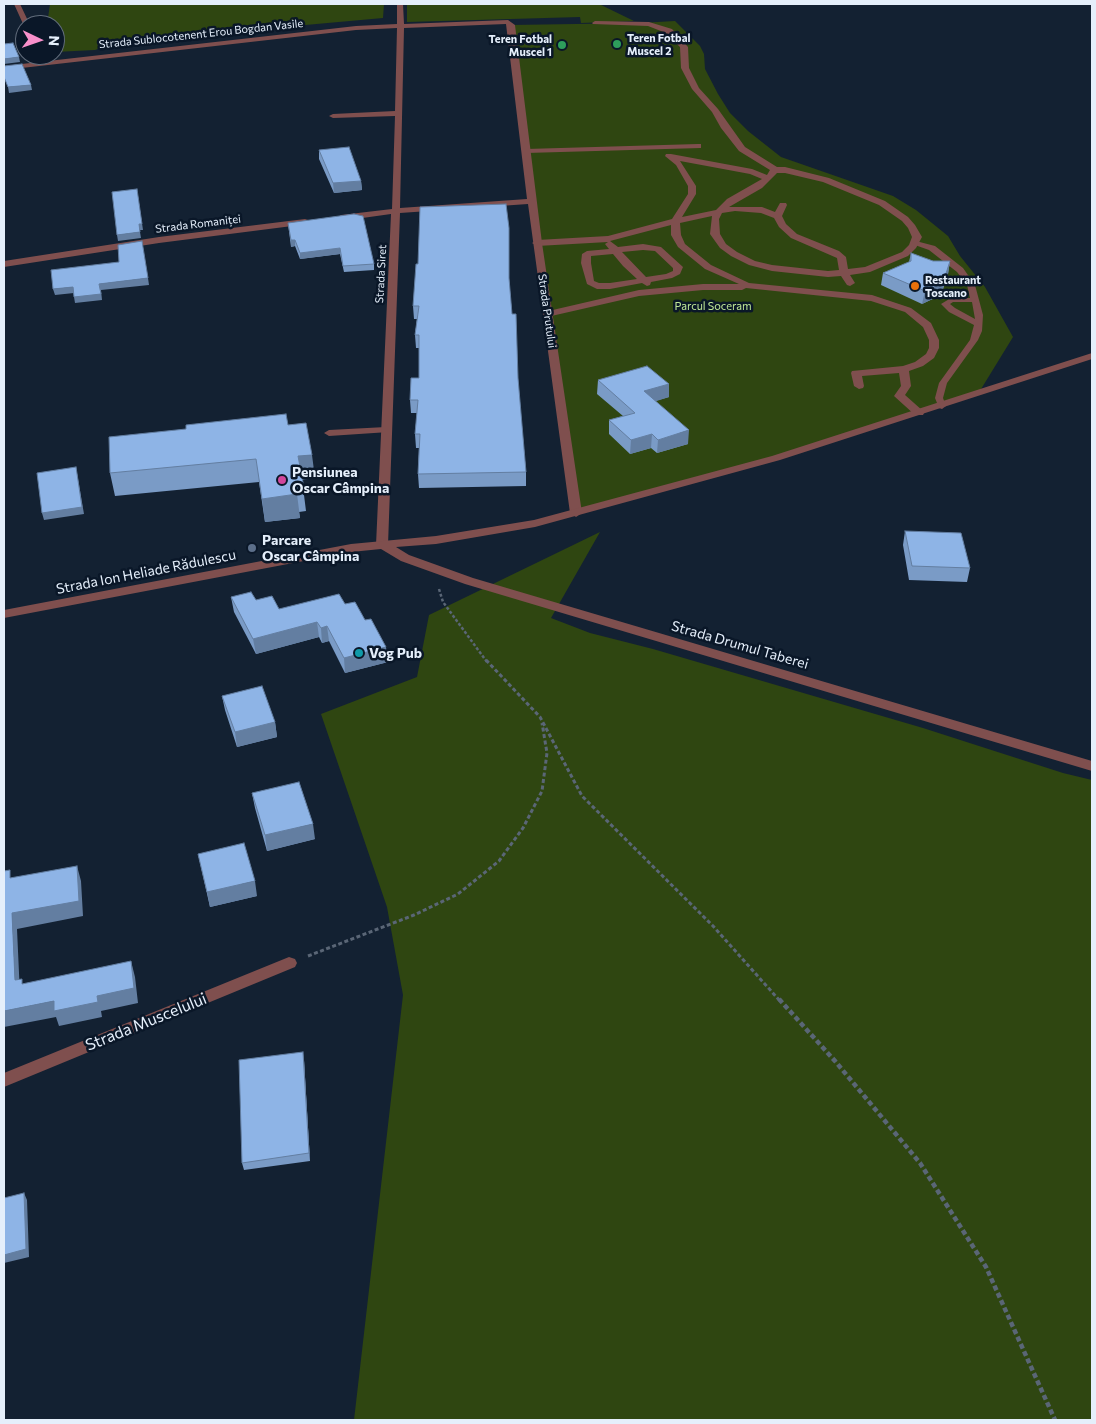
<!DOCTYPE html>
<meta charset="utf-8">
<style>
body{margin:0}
#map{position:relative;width:1096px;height:1424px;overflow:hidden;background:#132132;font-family:Commissioner,sans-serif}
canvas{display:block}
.frame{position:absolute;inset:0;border:5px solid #e5effb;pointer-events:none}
.north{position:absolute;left:15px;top:15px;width:50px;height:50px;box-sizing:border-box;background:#0a1728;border:1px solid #626d7c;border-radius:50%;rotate:93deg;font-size:14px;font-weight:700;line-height:20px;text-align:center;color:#e5effb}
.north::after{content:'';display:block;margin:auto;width:18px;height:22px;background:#f890cb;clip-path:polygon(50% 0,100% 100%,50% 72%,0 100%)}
</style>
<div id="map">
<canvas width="1096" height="1424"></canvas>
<div class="frame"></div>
<div class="north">N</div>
</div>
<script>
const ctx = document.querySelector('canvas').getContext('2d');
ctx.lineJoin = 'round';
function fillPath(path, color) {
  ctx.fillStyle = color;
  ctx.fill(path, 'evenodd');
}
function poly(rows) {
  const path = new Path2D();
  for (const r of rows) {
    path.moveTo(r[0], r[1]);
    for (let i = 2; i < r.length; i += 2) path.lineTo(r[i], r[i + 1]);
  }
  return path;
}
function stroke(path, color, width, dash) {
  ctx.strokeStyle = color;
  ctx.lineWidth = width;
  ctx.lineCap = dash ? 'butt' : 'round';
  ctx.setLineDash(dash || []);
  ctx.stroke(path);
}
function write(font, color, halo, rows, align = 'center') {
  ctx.font = font + ' Commissioner,sans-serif';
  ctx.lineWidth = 5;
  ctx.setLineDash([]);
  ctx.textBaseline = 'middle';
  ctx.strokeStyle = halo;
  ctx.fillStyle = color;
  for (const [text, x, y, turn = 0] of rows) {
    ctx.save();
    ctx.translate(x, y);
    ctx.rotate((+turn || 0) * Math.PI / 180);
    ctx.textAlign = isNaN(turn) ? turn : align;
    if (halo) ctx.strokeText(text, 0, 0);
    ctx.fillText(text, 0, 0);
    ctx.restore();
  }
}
fillPath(poly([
 [50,4,384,4,383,18,117,42,95,50,55,52,55,25,47,25],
 [407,4,599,4,634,21,581,23,580,17,407,22],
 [675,21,700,46,704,54,705,69,718,94,730,113,748,131,781,157,893,196,916,210,948,236,960,256,985,287,1013,337,978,394,776,458,576,513,511,25,640,23],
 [600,532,551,618,590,633,653,649,923,728,1063,773,1092,780,1092,1420,354,1420,403,995,387,907,321,714,417,677,429,615]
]), '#2f4611');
stroke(poly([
 [439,589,443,602,487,662]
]), '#5a6676', 2.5, [3, 2]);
stroke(poly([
 [486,660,540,717,582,796,713,926,780,1001],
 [308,956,414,915,458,894,499,861,523,828,542,791,547,753,542,723]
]), '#5a6676', 3, [4, 2.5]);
stroke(poly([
 [779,999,835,1061,920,1163,986,1267,1055,1420]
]), '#5a6676', 4.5, [5, 3]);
fillPath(poly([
 [912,240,935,246,963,268,975,285,983,315,982,331,978,340,947,383,943,398,946,406,942,409,939,408,935,398,939,383,970,340,974,325,949,312,941,304,951,298,970,298,967,285,957,272,929,250,912,244,912,240],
 [953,302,972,302,975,319,955,308,950,304,953,302],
 [386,427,389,428,389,432,329,436,324,433,329,430,386,427]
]), '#7f4f4e');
fillPath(poly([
 [595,21,649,22,672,29,688,47,689,68,699,88,718,109,745,147,777,167,785,167,829,178,885,201,908,217,915,225,922,237,916,248,908,256,870,272,850,275,855,283,850,286,847,285,841,276,828,277,772,271,749,265,731,256,720,248,710,234,712,216,680,223,681,235,685,244,711,265,749,283,872,295,911,308,931,323,939,340,939,348,934,358,923,366,909,371,911,386,905,395,923,411,924,413,923,415,915,415,894,396,901,386,899,373,862,376,864,386,863,388,859,389,854,386,851,373,852,371,903,366,915,362,926,354,929,348,929,340,923,327,905,312,871,301,746,288,742,290,703,290,639,296,547,317,544,316,544,312,639,290,703,284,739,284,705,269,678,247,671,235,671,225,610,241,618,247,643,244,661,247,683,267,680,274,672,278,651,282,650,285,647,286,642,283,610,289,597,289,587,284,581,263,582,254,587,251,609,249,605,244,608,242,537,246,532,243,537,240,608,236,672,219,688,194,688,186,676,165,665,156,666,154,671,154,752,169,767,175,770,170,739,151,721,128,712,112,692,89,681,68,680,47,666,33,648,26,593,24,592,23,595,21],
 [680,161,750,174,762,179,727,199,716,210,682,217,696,194,696,186,680,161],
 [777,173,785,173,823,182,879,205,902,221,908,228,912,237,909,245,902,252,865,267,848,269,846,257,839,251,797,234,786,224,782,216,787,205,786,203,780,203,775,212,762,207,729,207,762,188,777,173],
 [735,211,761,213,774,218,779,227,791,238,837,258,839,270,828,271,772,265,755,261,737,252,726,244,720,234,719,219,722,213,735,211],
 [643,250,655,251,673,268,673,271,666,274,646,277,622,252,643,250],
 [613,254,623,266,637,279,610,283,599,283,594,281,591,263,591,256,613,254],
 [698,144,701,144,701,148,526,153,522,151,526,149,698,144]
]), '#7f4f4e');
fillPath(poly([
 [14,4,20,4,30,25,24,26,14,4],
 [397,4,403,4,404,24,508,20,515,25,542,243,582,513,576,517,570,513,528,204,400,213,388,545,382,549,376,545,391,214,341,221,337,218,341,215,392,209,395,116,333,118,329,116,333,114,395,111,397,28,356,30,4,70,4,66,356,26,397,24,397,4],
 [506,24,527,199,400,208,404,28,506,24],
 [305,219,308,220,308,224,159,243,4,267,4,261,159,237,305,219],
 [289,957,295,959,297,963,295,967,4,1087,4,1073,289,957]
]), '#7f4f4e');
fillPath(poly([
 [1092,353,1092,359,780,460,535,527,436,544,396,547,409,555,473,578,1092,761,1092,771,465,584,401,561,381,549,351,552,4,618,4,610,351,544,436,536,534,520,772,456,1092,353]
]), '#7f4f4e');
fillPath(poly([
 [319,150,361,181,362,190,334,193,319,159],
 [288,223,374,264,374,270,344,272,340,254,300,259,295,246,291,247],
 [911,253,933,261,950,261,948,274,941,295,922,304,881,285,883,273,909,262],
 [418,264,509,281,526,472,526,486,419,488,418,474,419,448,416,448,415,434,417,413,411,413,410,400,419,378,419,348,416,348,415,335,417,319,414,319,413,306],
 [598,380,669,384,669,397,655,401,688,444,657,453,651,448,630,454,609,434,609,420,623,416,597,394],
 [288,425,315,478,302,479,306,511,299,512,300,518,265,522,259,482,115,496,110,473,186,429],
 [905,531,970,568,967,582,909,580,903,545],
 [231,597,256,600,279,609,345,604,388,662,345,673,329,641,322,643,319,637,256,654,234,612],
 [222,696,275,722,277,737,237,747,225,710],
 [252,793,315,839,267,851,255,808],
 [198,854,257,896,210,907],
 [304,1060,310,1161,244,1170,242,1163]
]), '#7a9bc6');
fillPath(poly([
 [19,57,20,62,4,64,4,59],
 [31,85,32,90,9,93,8,87],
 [361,181,362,190,334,193,333,183],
 [137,189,143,230,140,230,139,224],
 [140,232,141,238,118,241,117,235],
 [291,240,295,240,295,246,291,247],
 [340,248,340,254,300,259,300,253],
 [950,261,948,274,941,295,922,304,925,291],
 [148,278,149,285,101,290,102,300,75,303,74,297,99,284],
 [73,287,74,293,55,295,53,289],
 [669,384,669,397,644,405,644,391],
 [689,430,688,444,657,453,658,440],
 [652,434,651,448,630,454,631,440],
 [312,455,315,478,301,480,298,456],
 [76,467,84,514,44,520,42,513],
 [297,494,300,518,265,522,262,499],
 [317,622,319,637,256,654,253,639],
 [327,626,329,641,322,643,321,628],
 [386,647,388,662,345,673,344,658],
 [275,722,277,737,237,747,235,732],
 [313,824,315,839,267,851,265,835],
 [77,866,81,881,83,916,17,929,20,995,15,980,12,913],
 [255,881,257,896,210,907,207,892],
 [131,961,135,977,138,1003,101,1011,102,1017,59,1026,56,1017,4,1027,4,1011,54,1001,97,996],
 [303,1052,304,1060,310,1161,309,1153],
 [24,1193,27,1200,29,1257,4,1263,4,1255]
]), '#637ea1');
const building = poly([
 [13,43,19,57,4,59,4,44,13,43],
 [22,64,31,85,8,87,4,77,4,66,22,64],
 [349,147,361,181,333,183,319,150,349,147],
 [137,189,142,224,139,224,140,232,117,235,112,192,137,189],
 [506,204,509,228,509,278,512,314,516,314,518,378,526,472,418,474,420,434,415,434,418,400,410,400,411,378,419,378,419,335,415,335,419,306,413,306,416,264,418,264,420,207,506,204],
 [354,214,363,216,374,264,343,266,340,248,300,253,295,240,291,240,288,223,354,214],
 [142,241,148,278,99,284,101,294,74,297,73,287,53,289,51,270,119,262,118,245,142,241],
 [911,253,933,261,950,261,943,283,925,291,883,273,911,261,911,253],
 [647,366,669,384,644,391,689,430,658,440,652,434,631,440,609,420,635,413,598,380,647,366],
 [286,414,288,425,306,423,312,455,298,456,304,488,297,488,297,494,262,499,256,459,110,473,109,437,186,429,186,425,286,414],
 [76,467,82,507,42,513,37,473,76,467],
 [905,531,961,533,970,568,912,566,905,531],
 [251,592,256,600,272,596,279,609,339,594,345,604,355,602,365,620,371,619,386,647,344,658,327,626,321,628,317,622,253,639,231,597,251,592],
 [262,686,275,722,235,732,222,696,262,686],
 [299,782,313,824,265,835,252,793,299,782],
 [244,843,255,881,207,892,198,854,244,843],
 [77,866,79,901,12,913,15,980,22,979,22,984,131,961,134,988,97,996,98,1002,54,1011,54,1001,4,1011,4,871,10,870,10,878,77,866],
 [303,1052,309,1153,242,1163,239,1060,303,1052],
 [24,1193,26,1249,4,1255,4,1198,24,1193]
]);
fillPath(building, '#8eb4e6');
stroke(building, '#637ea1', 1);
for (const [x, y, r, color] of [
 [617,44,5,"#2e9e5b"],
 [562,45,5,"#2e9e5b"],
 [915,286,5,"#e8710a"],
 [282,480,5,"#d1479c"],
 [252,548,5,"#5c6f8a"],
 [359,653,5,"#0f9aa8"]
]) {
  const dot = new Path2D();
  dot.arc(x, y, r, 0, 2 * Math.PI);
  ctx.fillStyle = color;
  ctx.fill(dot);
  stroke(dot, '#0a1728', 2);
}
write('11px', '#e5effb', '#0a1728', [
 ["Strada Sublocotenent Erou Bogdan Vasile",201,34,-6],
 ["Strada Romaniței",198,224,-7],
 ["Strada Siret",381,274,-87],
 ["Strada Prutului",547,311,82]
]);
write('bold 11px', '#e5effb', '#0a1728', [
 ["Teren Fotbal",627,38],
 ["Muscel 2",627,51],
 ["Teren Fotbal",552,39,"right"],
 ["Muscel 1",552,52,"right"],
 ["Restaurant",925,280],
 ["Toscano",925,293]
], 'left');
write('11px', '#c0e897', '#0a1728', [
 ["Parcul Soceram",713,306]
]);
write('bold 14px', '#e5effb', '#0a1728', [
 ["Pensiunea",292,472],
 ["Oscar Câmpina",292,488],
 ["Parcare",262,540],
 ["Oscar Câmpina",262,556],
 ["Vog Pub",369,653]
], 'left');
write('14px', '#e5effb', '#0a1728', [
 ["Strada Ion Heliade Rădulescu",146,572,-11],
 ["Strada Drumul Taberei",740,645,16]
]);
write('16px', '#e5effb', '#0a1728', [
 ["Strada Muscelului",146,1022,-22]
]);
</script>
